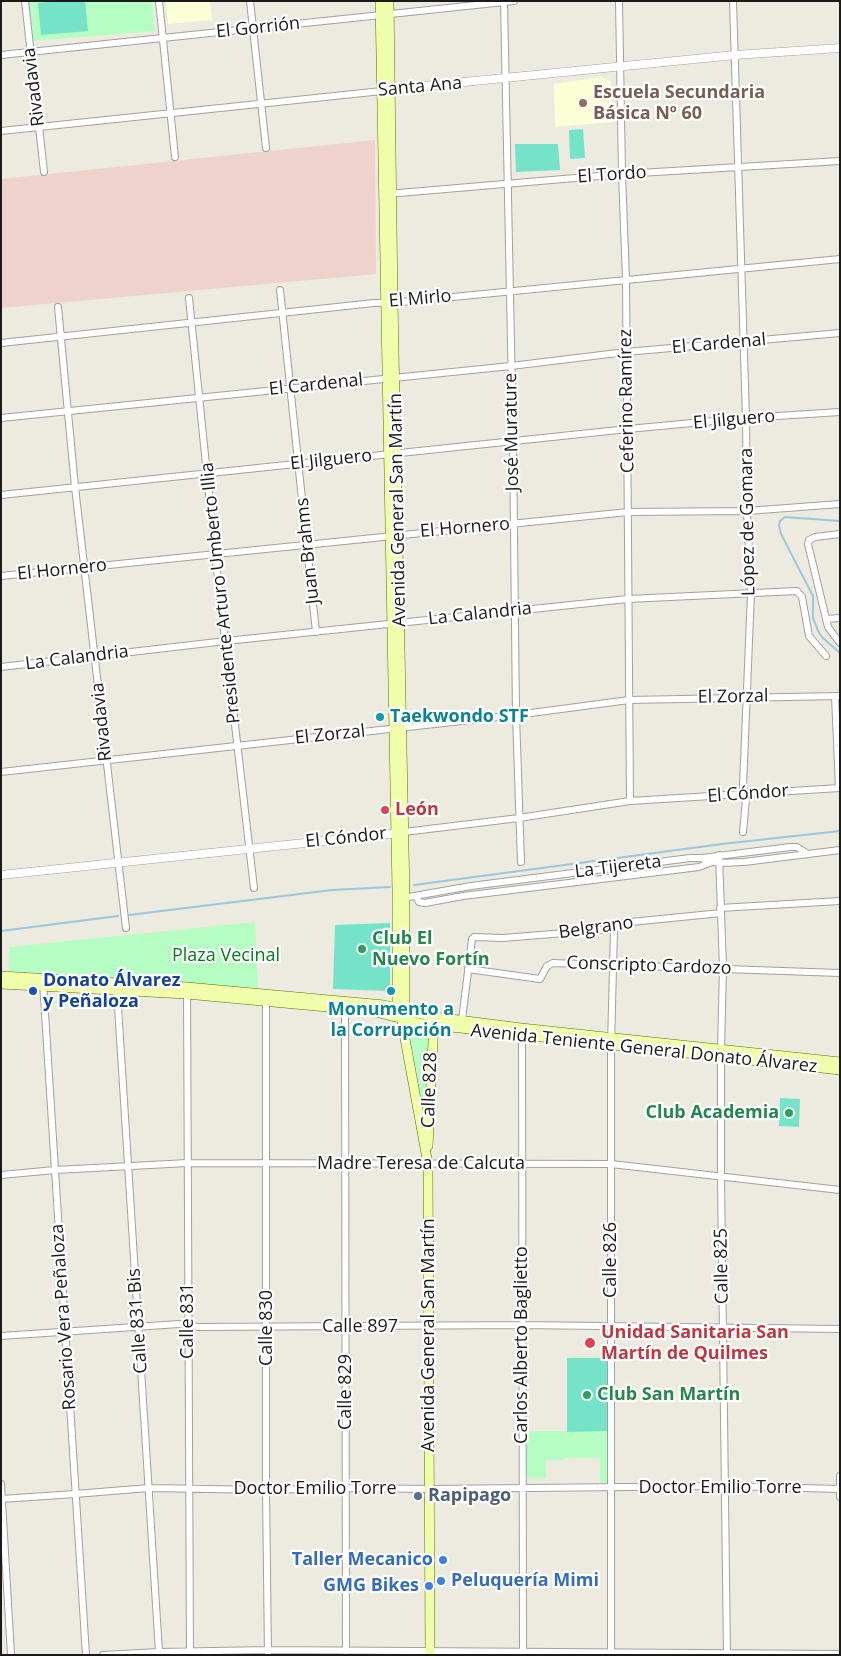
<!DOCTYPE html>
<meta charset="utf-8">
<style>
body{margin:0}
#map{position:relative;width:841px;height:1656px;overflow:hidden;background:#edeadf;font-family:"Open Sans",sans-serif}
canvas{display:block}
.frame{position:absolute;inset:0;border:2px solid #1a1a1a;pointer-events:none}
</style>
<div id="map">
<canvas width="841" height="1656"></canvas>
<div class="frame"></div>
</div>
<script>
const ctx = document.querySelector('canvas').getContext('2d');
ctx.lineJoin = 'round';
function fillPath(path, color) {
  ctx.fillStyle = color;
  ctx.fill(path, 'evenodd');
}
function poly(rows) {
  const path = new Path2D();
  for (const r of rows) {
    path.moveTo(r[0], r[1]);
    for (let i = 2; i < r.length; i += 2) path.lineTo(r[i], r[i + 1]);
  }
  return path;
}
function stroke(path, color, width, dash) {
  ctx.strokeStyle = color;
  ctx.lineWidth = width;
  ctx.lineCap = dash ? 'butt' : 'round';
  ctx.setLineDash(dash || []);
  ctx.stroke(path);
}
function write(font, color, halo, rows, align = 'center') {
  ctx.font = font + ' "Open Sans",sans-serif';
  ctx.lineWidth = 4.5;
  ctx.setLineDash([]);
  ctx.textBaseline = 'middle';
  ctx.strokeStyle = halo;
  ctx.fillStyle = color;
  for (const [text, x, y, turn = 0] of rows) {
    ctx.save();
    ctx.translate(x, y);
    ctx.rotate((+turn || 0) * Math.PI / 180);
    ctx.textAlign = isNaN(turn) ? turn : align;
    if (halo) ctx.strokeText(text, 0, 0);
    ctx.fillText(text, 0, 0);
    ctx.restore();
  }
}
fillPath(poly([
 [375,140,376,274,1,308,1,179]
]), '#f0d2cc');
fillPath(poly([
 [166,1,210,1,212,20,168,24],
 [601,77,611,81,613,122,555,127,554,84]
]), '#faffd6');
fillPath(poly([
 [28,1,152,1,155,31,32,41],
 [255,922,258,988,143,979,9,971,9,947],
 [409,1024,430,1031,427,1119,424,1118],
 [527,1431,608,1431,607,1482,600,1482,600,1458,564,1458,563,1460,546,1460,546,1478,526,1478]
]), '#b6fdc4');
fillPath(poly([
 [61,1,85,1,88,31,41,35,38,3],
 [583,129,585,158,570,159,569,130],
 [515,144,558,144,560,170,516,172],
 [390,923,390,989,388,991,333,989,335,925],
 [780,1098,800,1099,799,1127,779,1126],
 [567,1358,607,1358,608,1431,567,1432]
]), '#75e3c7');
stroke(poly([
 [840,521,785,517,780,521,779,525,781,534,813,596,813,618,819,633,823,638,840,653],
 [414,885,722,844,840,831],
 [129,915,332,890,390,887],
 [1,931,118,916]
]), '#9bc7df', 2);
const minor = poly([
 [25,1,44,172],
 [159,1,175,157],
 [250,1,266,148],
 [504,1,513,441,516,715,521,862],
 [619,1,622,174,626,279,630,801],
 [733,1,746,418,747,511,751,593,743,786,746,799,743,832],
 [1,55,514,1],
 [1,131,382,91],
 [387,194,622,174,840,161],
 [280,290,316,632],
 [189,298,215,553,254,888],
 [58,307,75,487,126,928],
 [1,343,374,303,402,302,840,259],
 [1,418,511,366,626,352,840,333],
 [1,495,628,429,746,418,840,412],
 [840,534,815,537,809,540,808,544,828,627,840,643],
 [1,576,628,512,747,511,840,504],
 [826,619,840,618],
 [1,667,226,641,628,599,797,591,802,597,809,636,826,656],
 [835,696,839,788],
 [1,772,516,715,629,700,840,696],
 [404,832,519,818,630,801,840,788],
 [719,855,723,968,721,1049,721,1177,727,1655],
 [702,858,790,847,797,847,808,854],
 [416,896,419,902,425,903,463,896,699,867,712,862],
 [403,898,471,886,690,858,699,858,720,863,744,862,840,850],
 [720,908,840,901],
 [468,969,540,979,547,966,553,963,840,973],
 [43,982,86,1655],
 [187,990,190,1655],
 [117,991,159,1652],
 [266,1001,266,1490,268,1655],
 [345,1008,346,1655],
 [462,1020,472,939,474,937,503,938,614,929,621,923,721,913],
 [522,1035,523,1654],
 [1,1175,55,1170,188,1163,611,1164,840,1190],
 [1,1336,179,1324,198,1327,522,1325,840,1329],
 [840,1476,840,1497],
 [1,1484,11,1655],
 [1,1499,75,1494,149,1488,266,1490,345,1488,430,1489,726,1486,840,1489],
 [611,1654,611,1045,614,929],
 [103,1655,159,1652,268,1650,840,1654]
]);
const tertiary = poly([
 [384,90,735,55,840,48],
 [1,875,400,833]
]);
const secondary = poly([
 [380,1,397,890,397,1007,401,1017,428,1164,430,1655],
 [389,1,393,302,405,897,405,1009,401,1017],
 [1,976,187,987,384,1005,435,1017,521,1028,840,1062],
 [1,984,186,994,371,1011,424,1024,840,1070],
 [428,1146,434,1020]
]);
stroke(minor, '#a1a1a1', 8);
stroke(tertiary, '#a1a1a1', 9);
stroke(secondary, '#587300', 10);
stroke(minor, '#fff', 6);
stroke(tertiary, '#fff', 8);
stroke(secondary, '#f0feac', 9);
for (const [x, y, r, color] of [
 [583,103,5,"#8d6e63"],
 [380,717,5,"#0f9aa8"],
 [385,810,5,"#e0444e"],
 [362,949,5,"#2e9e5b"],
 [33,991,5,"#1a4fb4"],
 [391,991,5,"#0f9aa8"],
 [789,1113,5,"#2e9e5b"],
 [590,1343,6,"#e0444e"],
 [587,1395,5,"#2e9e5b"],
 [418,1496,5,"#5c6f8a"],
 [443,1560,5,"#3f7fe0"],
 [441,1581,5,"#3f7fe0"],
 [429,1586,5,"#3f7fe0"]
]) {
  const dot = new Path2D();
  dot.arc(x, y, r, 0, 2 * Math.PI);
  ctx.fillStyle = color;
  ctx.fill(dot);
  stroke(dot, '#fff', 2);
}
write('18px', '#1a1a1a', '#fff', [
 ["El Gorrión",258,28,-6],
 ["Rivadavia",34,87,-97],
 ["Santa Ana",420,87,-5],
 ["El Tordo",612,175,-4],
 ["El Mirlo",420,299,-5],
 ["El Cardenal",719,344,-5],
 ["El Cardenal",316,385,-6],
 ["Ceferino Ramírez",627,401,-91],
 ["El Jilguero",734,420,-5],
 ["José Murature",512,432,-91],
 ["El Jilguero",331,460,-6],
 ["Avenida General San Martín",398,510,-91],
 ["López de Gomara",748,522,-91],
 ["El Hornero",465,528,-5],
 ["Juan Brahms",308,551,-96],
 ["El Hornero",62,570,-6],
 ["Presidente Arturo Umberto Illia",221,593,-96],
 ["La Calandria",480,614,-6],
 ["La Calandria",77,658,-7],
 ["El Zorzal",733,697,-1],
 ["Rivadavia",102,722,-96],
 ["El Zorzal",330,735,-6],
 ["El Cóndor",748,794,-4],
 ["El Cóndor",346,838,-6],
 ["La Tijereta",618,867,-7],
 ["Belgrano",596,928,-8],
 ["Conscripto Cardozo",649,966,2],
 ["Avenida Teniente General Donato Álvarez",644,1049,6],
 ["Calle 828",430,1090,-88],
 ["Madre Teresa de Calcuta",421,1164],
 ["Calle 826",611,1260,-90],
 ["Calle 825",722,1266,-91],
 ["Rosario Vera Peñaloza",64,1317,-94],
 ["Calle 831 Bis",138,1321,-94],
 ["Calle 831",188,1321,-90],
 ["Calle 897",360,1327],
 ["Calle 830",267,1328,-90],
 ["Avenida General San Martín",429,1335,-90],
 ["Carlos Alberto Baglietto",522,1345,-90],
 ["Calle 829",346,1392,-90],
 ["Doctor Emilio Torre",720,1488],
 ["Doctor Emilio Torre",315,1489]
]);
write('bold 18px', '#785e54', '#fff', [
 ["Escuela Secundaria",593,93],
 ["Básica Nº 60",593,114]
], 'left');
write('bold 18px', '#0d838f', '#fff', [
 ["Taekwondo STF",390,717],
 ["Monumento a",391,1010,"center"],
 ["la Corrupción",391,1031,"center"]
], 'left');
write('bold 18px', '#be3a42', '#fff', [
 ["León",395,810],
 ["Unidad Sanitaria San",601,1333],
 ["Martín de Quilmes",601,1354]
], 'left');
write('bold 18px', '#27864d', '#fff', [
 ["Club El",372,939],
 ["Nuevo Fortín",372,960],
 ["Club Academia",779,1113,"right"],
 ["Club San Martín",597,1395]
], 'left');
write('18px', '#037d1d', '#fff', [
 ["Plaza Vecinal",226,956]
]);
write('bold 18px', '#164399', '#fff', [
 ["Donato Álvarez",43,981],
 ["y Peñaloza",43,1002]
], 'left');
write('bold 18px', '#4e5e75', '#fff', [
 ["Rapipago",428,1496]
], 'left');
write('bold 18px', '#366cbe', '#fff', [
 ["Taller Mecanico",433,1560],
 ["Peluquería Mimi",451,1581,"left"],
 ["GMG Bikes",419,1586]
], 'right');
</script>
